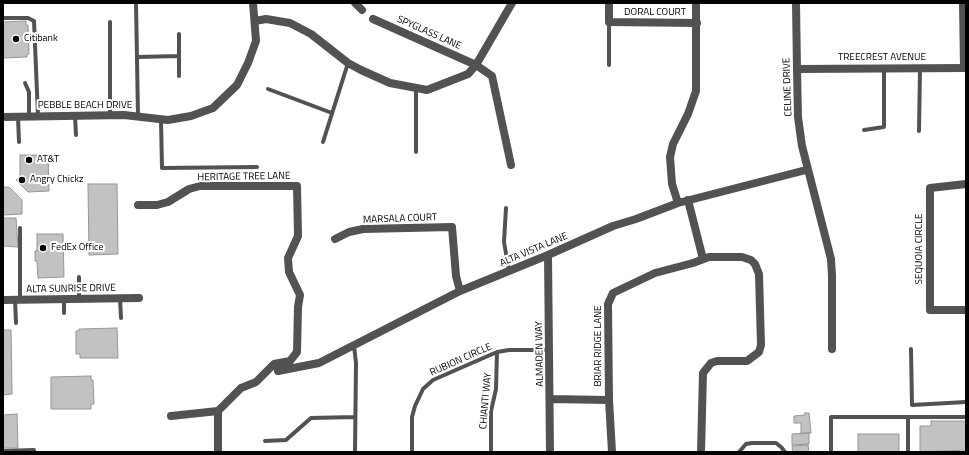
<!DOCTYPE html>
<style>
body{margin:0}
#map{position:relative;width:969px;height:455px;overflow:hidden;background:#fff;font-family:"Titillium Web",sans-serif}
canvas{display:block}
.frame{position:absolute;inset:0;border:4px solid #000;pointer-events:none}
</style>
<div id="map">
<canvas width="969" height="455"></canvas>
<div class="frame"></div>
</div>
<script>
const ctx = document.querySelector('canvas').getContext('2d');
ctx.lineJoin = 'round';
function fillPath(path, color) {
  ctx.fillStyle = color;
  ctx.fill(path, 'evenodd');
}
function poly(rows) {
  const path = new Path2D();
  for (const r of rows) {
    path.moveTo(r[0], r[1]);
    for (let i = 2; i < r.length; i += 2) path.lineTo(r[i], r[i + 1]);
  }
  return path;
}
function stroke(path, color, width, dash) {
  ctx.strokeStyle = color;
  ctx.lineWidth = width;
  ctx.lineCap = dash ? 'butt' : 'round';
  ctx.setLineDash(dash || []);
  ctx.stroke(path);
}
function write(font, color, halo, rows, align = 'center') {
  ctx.font = font + ' "Titillium Web",sans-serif';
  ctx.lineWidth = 4;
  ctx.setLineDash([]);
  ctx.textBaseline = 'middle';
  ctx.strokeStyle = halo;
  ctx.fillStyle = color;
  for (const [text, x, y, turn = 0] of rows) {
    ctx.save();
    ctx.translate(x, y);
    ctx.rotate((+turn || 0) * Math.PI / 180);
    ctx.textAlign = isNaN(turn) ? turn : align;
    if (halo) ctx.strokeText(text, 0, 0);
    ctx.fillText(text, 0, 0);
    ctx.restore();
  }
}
const building = poly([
 [26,21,26,25,28,25,29,54,27,54,27,57,3,58,3,22,26,21],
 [20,155,48,155,49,191,28,192,16,180,20,177,20,155],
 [88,184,117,184,118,254,89,255,88,184],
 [3,187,9,187,22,200,22,214,3,215,3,187],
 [3,218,16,218,18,247,3,246,3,218],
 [37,234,63,234,64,277,38,278,37,261,35,261,35,251,37,251,37,234],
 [117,328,118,358,80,358,80,354,76,354,76,331,79,331,79,329,117,328],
 [3,330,11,330,12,394,3,395,3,330],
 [91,376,91,380,93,380,94,404,91,404,91,409,51,409,51,377,91,376],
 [805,413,809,413,811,433,801,433,801,423,794,423,794,416,805,415,805,413],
 [17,414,18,448,3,448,3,415,17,414],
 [931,421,966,421,966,450,920,452,920,426,931,426,931,421],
 [809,433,809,444,792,445,792,434,809,433],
 [858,434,899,434,899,452,858,452,858,434],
 [808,445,809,452,793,452,792,446,808,445]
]);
fillPath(building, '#c2c2c2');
stroke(building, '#969696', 1);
stroke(poly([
 [136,3,138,116],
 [3,18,28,18,34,21,38,116],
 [609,22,609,65],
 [179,34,179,76],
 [137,57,179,56],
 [25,83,29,92,29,116],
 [416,88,416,152],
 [268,89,332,113],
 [110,115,110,22],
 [75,116,76,135],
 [18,117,19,142],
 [161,120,162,168,257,167],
 [864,130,884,127,884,69],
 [919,131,920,69],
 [323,142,348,63],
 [506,208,504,242,509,271],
 [20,228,20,300],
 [79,277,79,299],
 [120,298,121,318],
 [64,299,64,313],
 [15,300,16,323],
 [354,346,356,363,355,452],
 [911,349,912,405,966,402],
 [265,441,286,440,311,418,355,417],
 [3,451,34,450],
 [412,452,412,417,415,406,423,389,433,380,497,352,509,350,550,350],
 [491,452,491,411,496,389,497,352],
 [739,452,746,444,752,443,776,443,781,447,785,452],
 [831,452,831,417,966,417],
 [908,452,908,417]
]), '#525252', 4);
stroke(poly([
 [355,3,362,10],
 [609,3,609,22,697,23],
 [963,3,964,68],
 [373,19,476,65,492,76,511,165],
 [255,21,266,19,290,23,311,34,348,63,361,70,390,83,427,90,468,74,476,65,512,3],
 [797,69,798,117,802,146,831,259,832,276,832,349],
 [3,117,124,115,168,120,191,116,213,108,237,85,248,63,256,41,253,3],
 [966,184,930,188,930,310,966,310],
 [688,200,703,259],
 [678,203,672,184,670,157,673,144,688,114,696,91,696,3],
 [138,205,157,205,168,202,189,189,200,186,297,186,298,236,288,258,289,272,300,295,298,307,297,352,290,361,274,364,256,382,241,388,218,411,171,416],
 [335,239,349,232,363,229,452,227,456,276,460,291],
 [548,255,550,452],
 [3,300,139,298],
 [278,371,319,363,460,291,548,255,613,226,636,219,678,203,806,170],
 [550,399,609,400],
 [218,411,218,452],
 [612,452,609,400,608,304,613,293,655,273,693,263,709,257,742,257,751,260,755,264,759,274,761,345,759,352,747,361,717,361,711,363,703,373,701,452]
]), '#525252', 8);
stroke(poly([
 [796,3,797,69,966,68]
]), '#525252', 8);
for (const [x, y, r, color] of [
 [16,39,4,"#000"],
 [29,160,4,"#000"],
 [22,180,4,"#000"],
 [43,248,4,"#000"]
]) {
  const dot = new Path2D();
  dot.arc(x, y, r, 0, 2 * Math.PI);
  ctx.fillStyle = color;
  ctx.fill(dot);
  stroke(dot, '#fff', 1.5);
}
write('10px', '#000', '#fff', [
 ["DORAL COURT",655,13],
 ["SPYGLASS LANE",429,33,24],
 ["TREECREST AVENUE",882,58],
 ["CELINE DRIVE",788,87,-92],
 ["PEBBLE BEACH DRIVE",85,106],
 ["HERITAGE TREE LANE",244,177,-1],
 ["MARSALA COURT",400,219,-2],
 ["SEQUOIA CIRCLE",920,249,-90],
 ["ALTA VISTA LANE",534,250,-23],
 ["ALTA SUNRISE DRIVE",71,289,-1],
 ["BRIAR RIDGE LANE",599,346,-90],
 ["ALMADEN WAY",540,354,-91],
 ["RUBION CIRCLE",461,360,-24],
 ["CHIANTI WAY",486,401,-85]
]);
write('10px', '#000', '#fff', [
 ["Citibank",24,39],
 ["AT&T",37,160],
 ["Angry Chickz",30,180],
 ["FedEx Office",51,248]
], 'left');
</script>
